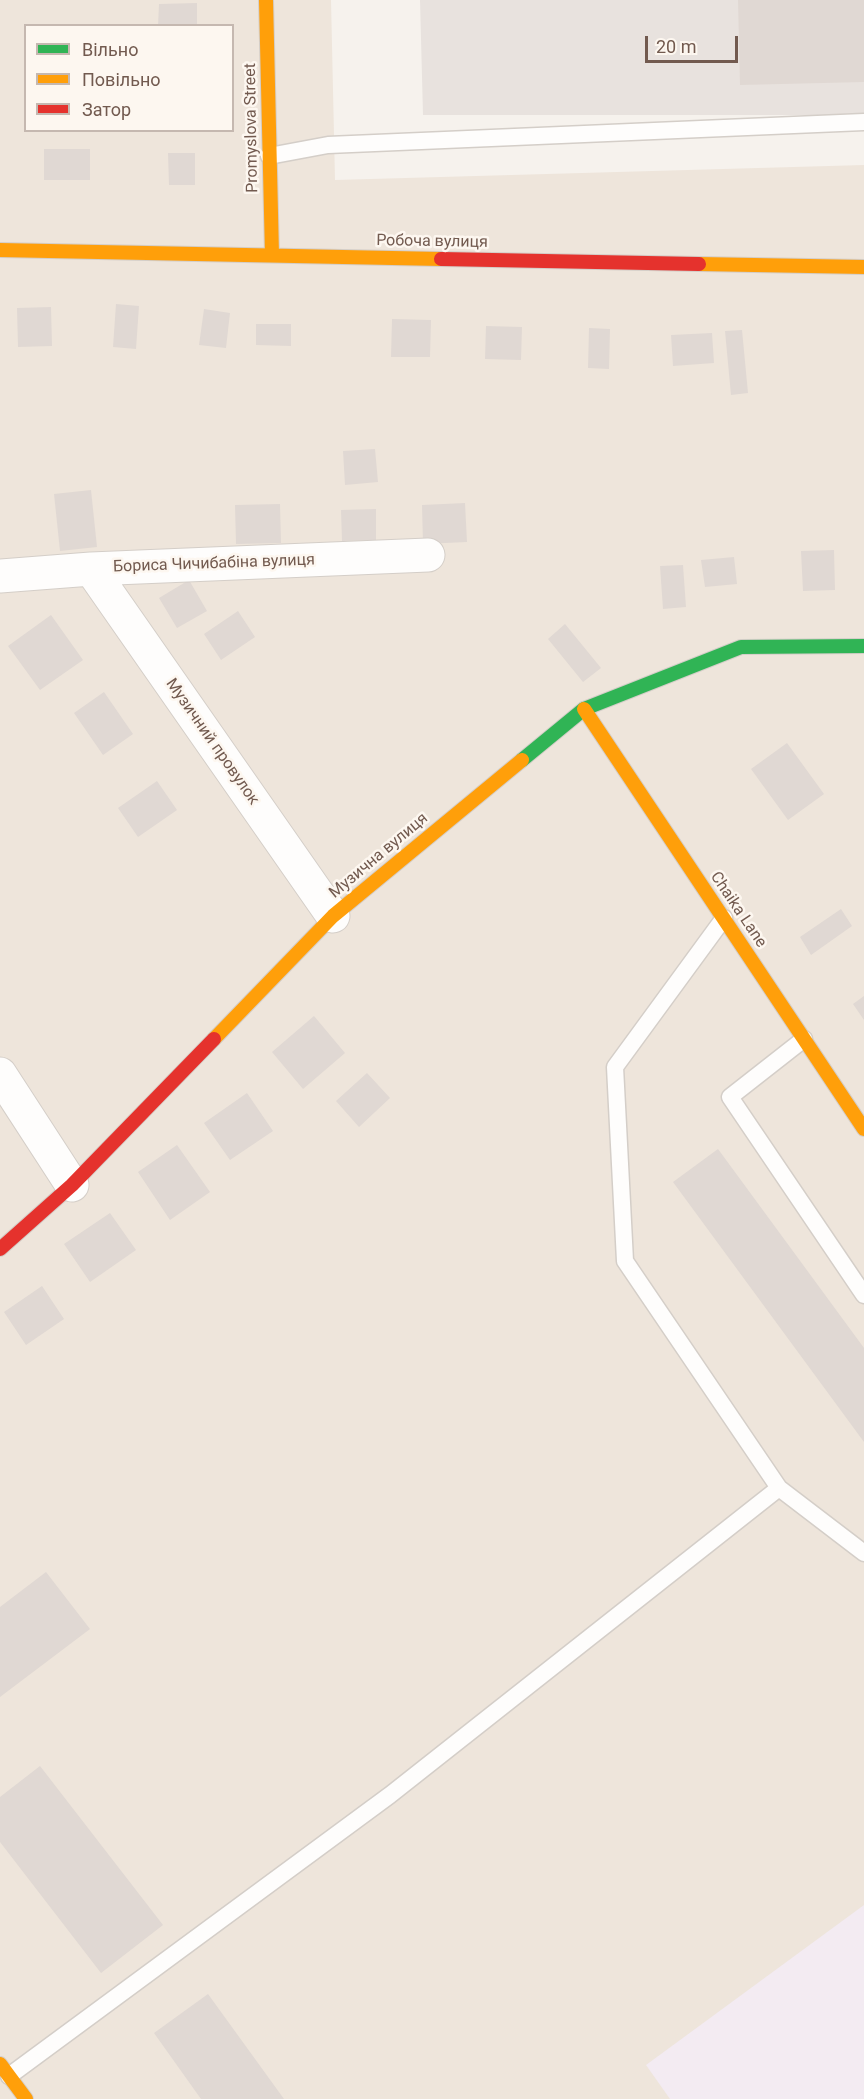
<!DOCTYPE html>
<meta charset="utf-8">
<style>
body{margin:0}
#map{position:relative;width:864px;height:2099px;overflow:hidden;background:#f6f2ed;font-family:Roboto,sans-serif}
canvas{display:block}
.legend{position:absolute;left:24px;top:24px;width:210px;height:108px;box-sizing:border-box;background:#fdf7f0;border:2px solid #c5b8b0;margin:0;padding:8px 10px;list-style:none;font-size:18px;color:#725a4f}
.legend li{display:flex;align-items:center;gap:12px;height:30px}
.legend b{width:30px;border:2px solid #c5b8b0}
.scale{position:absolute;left:645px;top:36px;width:93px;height:27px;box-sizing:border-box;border:3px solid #725a4f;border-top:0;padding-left:8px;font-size:18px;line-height:21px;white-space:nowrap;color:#725a4f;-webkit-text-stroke:4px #fdf7f0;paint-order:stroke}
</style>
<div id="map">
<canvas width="864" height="2099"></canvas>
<ul class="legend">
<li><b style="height:8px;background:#30b455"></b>Вільно</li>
<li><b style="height:8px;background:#ff9f0a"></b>Повільно</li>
<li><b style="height:8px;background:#e5322d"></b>Затор</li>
</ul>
<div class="scale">20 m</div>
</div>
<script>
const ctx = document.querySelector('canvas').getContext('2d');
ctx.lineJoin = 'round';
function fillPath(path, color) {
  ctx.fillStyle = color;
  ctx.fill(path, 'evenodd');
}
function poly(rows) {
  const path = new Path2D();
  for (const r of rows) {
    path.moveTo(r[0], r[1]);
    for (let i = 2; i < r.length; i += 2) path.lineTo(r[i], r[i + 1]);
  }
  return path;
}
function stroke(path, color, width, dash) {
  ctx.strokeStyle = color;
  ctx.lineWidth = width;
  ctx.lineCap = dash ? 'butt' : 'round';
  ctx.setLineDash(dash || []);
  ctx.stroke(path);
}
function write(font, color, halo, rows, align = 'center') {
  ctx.font = font + ' Roboto,sans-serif';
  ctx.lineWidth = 5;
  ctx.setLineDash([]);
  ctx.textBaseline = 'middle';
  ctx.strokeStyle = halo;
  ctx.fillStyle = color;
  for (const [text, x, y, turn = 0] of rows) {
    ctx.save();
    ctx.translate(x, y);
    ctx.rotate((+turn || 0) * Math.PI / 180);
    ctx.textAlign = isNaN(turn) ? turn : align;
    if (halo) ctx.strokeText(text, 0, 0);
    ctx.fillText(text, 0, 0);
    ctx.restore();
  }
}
fillPath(poly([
 [0,0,331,0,335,180,864,165,864,2099,0,2099],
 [26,26,232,26,232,130,26,130]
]), '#eee5db');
fillPath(poly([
 [420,0,864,0,864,115,423,115]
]), '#e8e2de');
fillPath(poly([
 [864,1905,864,2099,670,2099,646,2065]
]), '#f3ebf2');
fillPath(poly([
 [738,0,864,0,864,82,740,85],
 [197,3,197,26,158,26,159,4],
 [44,149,90,149,90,180,44,180],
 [168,153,195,153,195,185,169,185],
 [116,304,139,306,136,349,113,347],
 [51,307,52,346,18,347,17,308],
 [204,309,230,313,226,348,199,345],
 [392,319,431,320,430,357,391,357],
 [256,324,291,324,291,346,256,345],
 [486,326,522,327,521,360,485,359],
 [589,328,610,329,609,369,588,368],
 [742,330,748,393,731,395,725,331],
 [712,333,714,363,673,366,671,335],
 [375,449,378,482,345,485,343,451],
 [91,490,97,547,60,551,54,494],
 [465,503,467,542,423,544,422,505],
 [280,504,281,543,236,544,235,505],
 [376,509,376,540,342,541,341,510],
 [834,550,835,590,803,591,801,551],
 [734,557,737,584,705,587,701,560],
 [683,565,686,607,663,609,660,566],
 [189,580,207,611,177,628,159,598],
 [238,611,255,637,221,660,204,634],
 [51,615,83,660,40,690,8,646],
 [565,624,601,668,583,682,548,639],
 [104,692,133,734,103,755,74,713],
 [787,743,824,794,788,820,751,769],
 [157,781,177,810,138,837,118,808],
 [841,909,852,926,811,955,800,937],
 [864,996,864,1020,853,1004],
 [314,1016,345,1053,303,1089,272,1052],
 [367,1073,390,1098,359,1127,336,1101],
 [247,1093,273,1131,230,1160,204,1123],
 [177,1145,210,1192,170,1220,138,1172],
 [718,1149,864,1348,864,1442,673,1182],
 [110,1213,136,1250,90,1282,64,1244],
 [42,1286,64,1319,26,1345,4,1312],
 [46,1572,90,1629,0,1697,0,1607],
 [40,1766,163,1925,101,1973,0,1842,0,1797],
 [208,1994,284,2099,201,2099,154,2033]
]), '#e0d8d3');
const lane = poly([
 [269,156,328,145,864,122],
 [804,1039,730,1097,864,1295],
 [779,1488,864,1553],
 [9,2076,390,1795,779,1488,625,1261,615,1067,724,918]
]);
const street = poly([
 [91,569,333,916],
 [0,576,91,569,428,555],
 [0,1074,72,1185]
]);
const fast = poly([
 [522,760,584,709,741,647,864,646]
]);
const slow = poly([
 [266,0,272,255],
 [0,250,441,259],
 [699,264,864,267],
 [584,709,864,1129],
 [214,1039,333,916,522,760],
 [0,2064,26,2099]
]);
const jam = poly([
 [441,259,699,264],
 [0,1249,72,1185,214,1039]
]);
stroke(lane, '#d4cec8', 19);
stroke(street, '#d4cec8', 35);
stroke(fast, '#d4cec8', 16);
stroke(slow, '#d4cec8', 16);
stroke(jam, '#d4cec8', 16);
stroke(lane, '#fefdfc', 16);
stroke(street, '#fefdfc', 33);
stroke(fast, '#30b455', 14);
stroke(slow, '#ff9f0a', 14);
stroke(jam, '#e5322d', 14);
write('16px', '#725a4f', '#fdf7f0', [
 ["Promyslova Street",252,128,-91],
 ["Робоча вулиця",432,242,1],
 ["Бориса Чичибабіна вулиця",214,564,-2],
 ["Музичний провулок",212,742,55],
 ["Музична вулиця",379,856,-40],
 ["Chaika Lane",738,910,56]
]);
</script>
